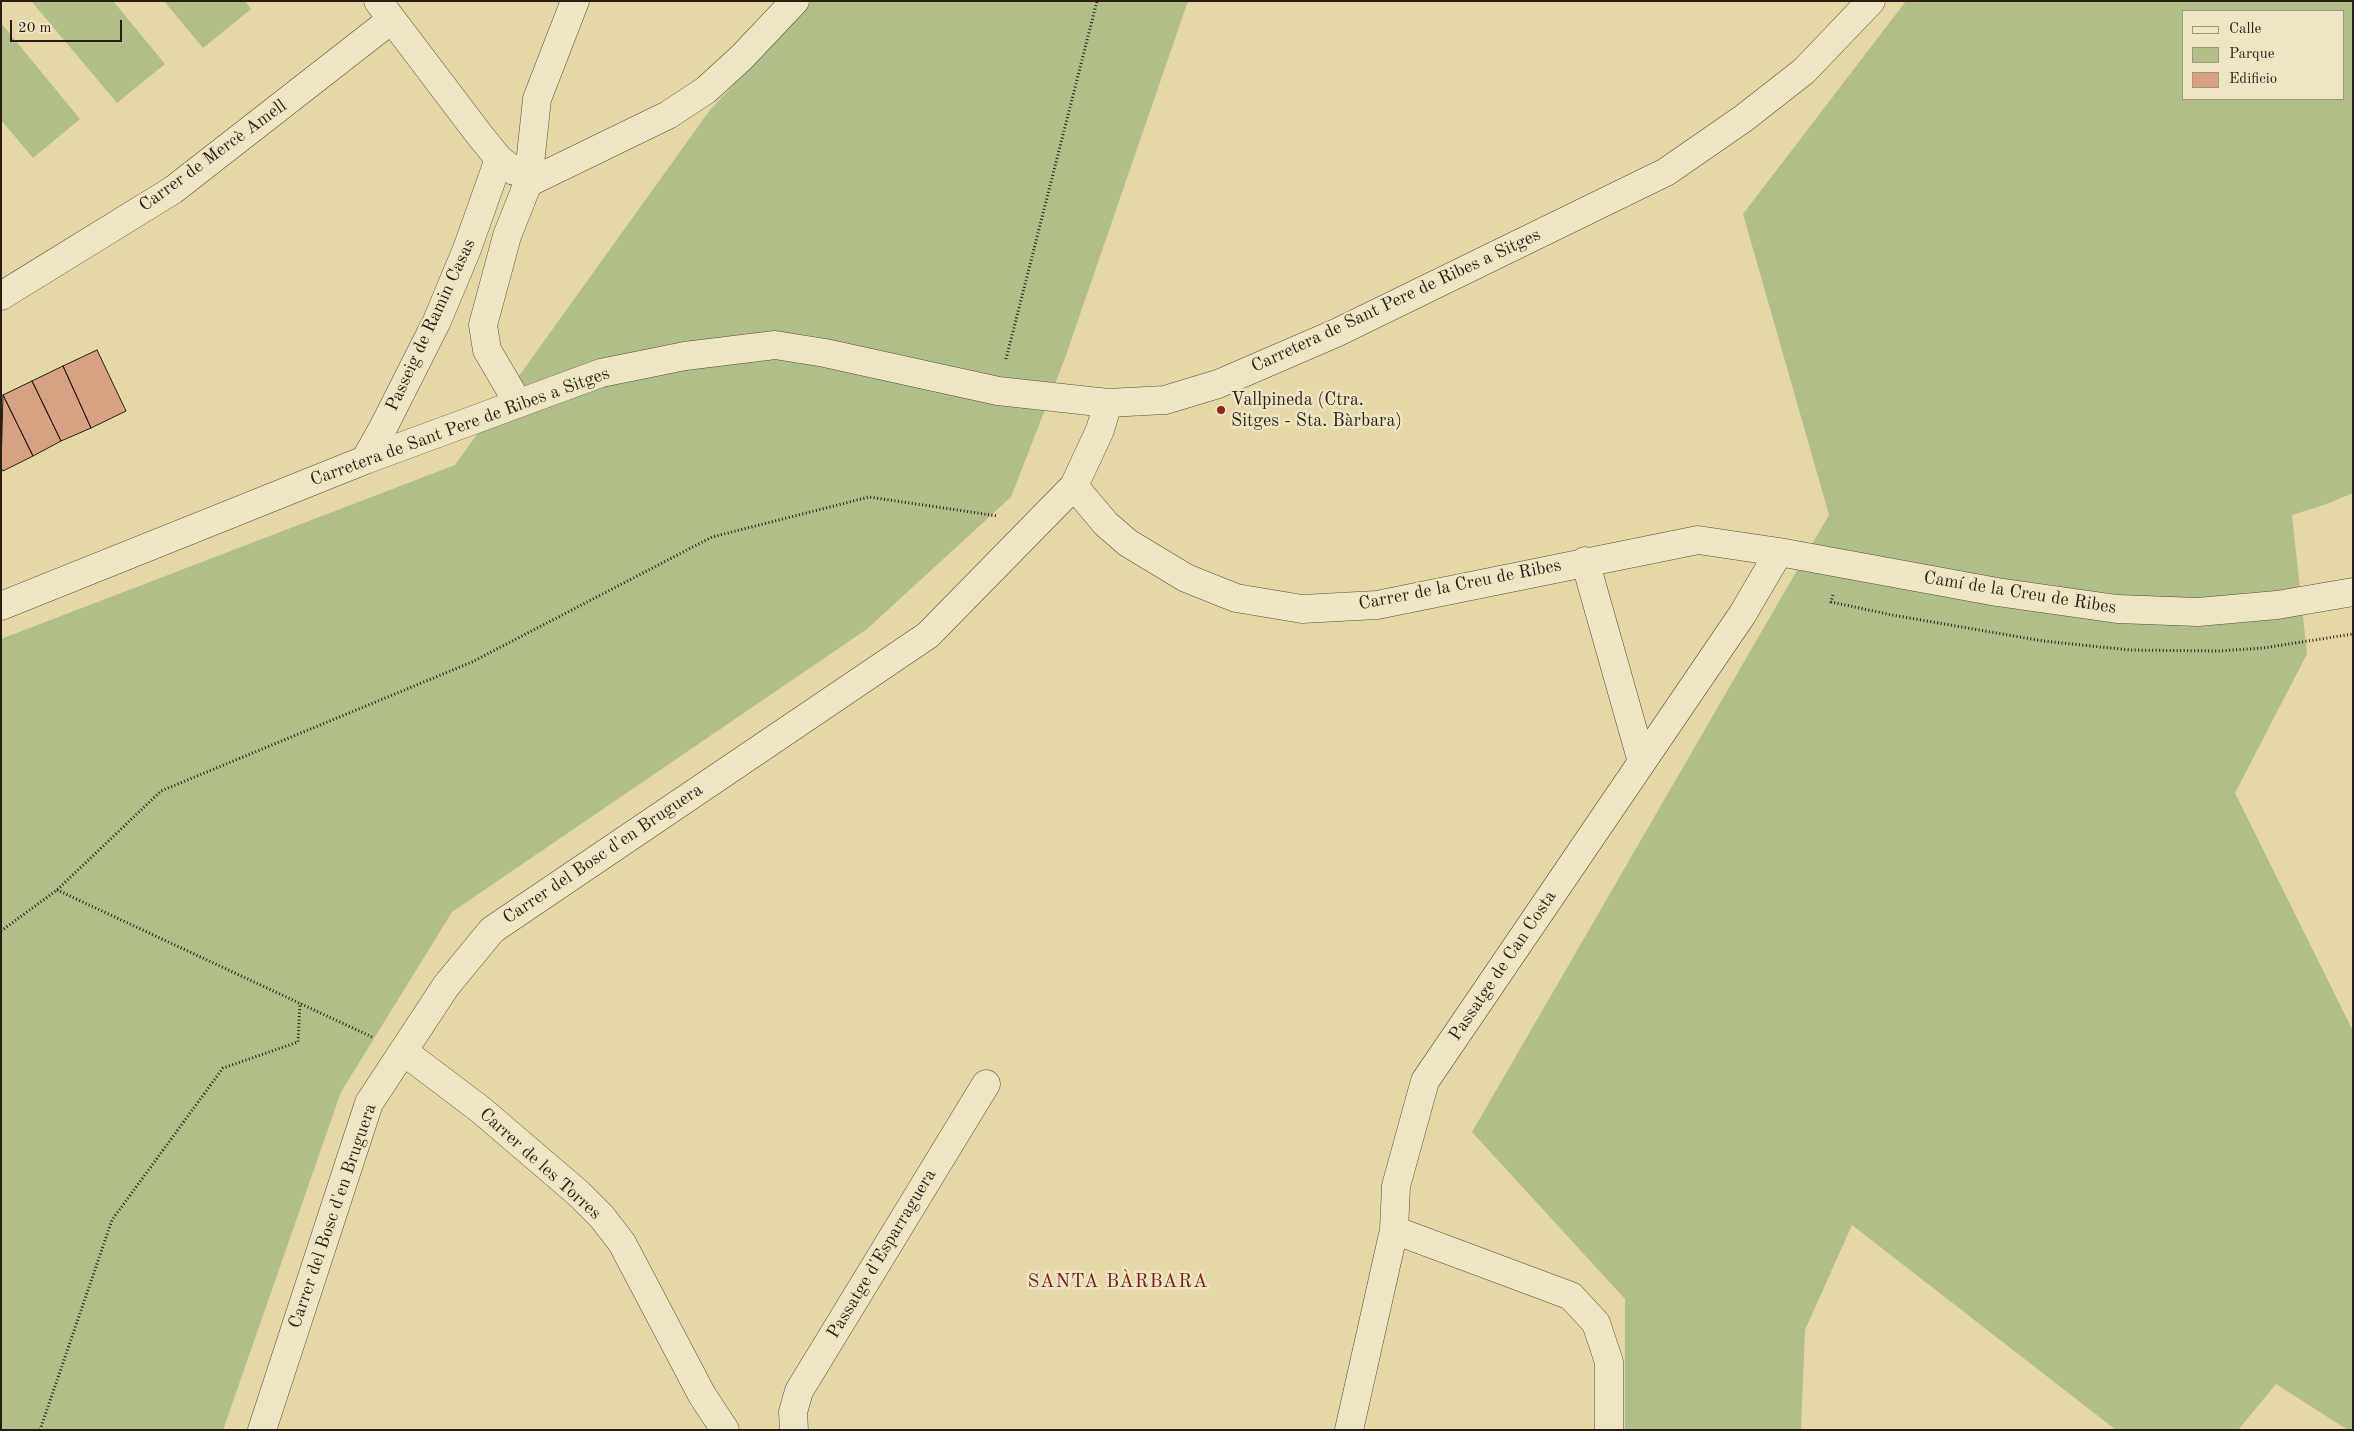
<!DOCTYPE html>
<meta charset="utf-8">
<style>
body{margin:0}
#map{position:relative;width:2354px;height:1431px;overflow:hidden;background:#e5d7a6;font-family:"Old Standard TT",serif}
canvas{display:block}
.frame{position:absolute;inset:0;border:2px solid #2b1c14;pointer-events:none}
.legend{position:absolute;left:2182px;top:10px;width:162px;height:90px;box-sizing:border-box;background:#eee5c5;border:1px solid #a0957e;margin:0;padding:6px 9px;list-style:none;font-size:15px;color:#2b1c14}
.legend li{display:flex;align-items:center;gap:10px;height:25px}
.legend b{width:25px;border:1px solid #a0957e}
.scale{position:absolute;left:10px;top:20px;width:112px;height:22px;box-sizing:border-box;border:2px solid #2b1c14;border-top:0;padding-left:6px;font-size:15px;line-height:18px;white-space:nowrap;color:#2b1c14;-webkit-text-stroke:4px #eee5c5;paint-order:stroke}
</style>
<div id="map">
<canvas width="2354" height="1431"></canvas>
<div class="frame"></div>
<ul class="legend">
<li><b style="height:6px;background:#eee5c5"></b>Calle</li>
<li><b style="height:14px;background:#b0bf8a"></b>Parque</li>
<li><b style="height:14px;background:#d6a283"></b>Edificio</li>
</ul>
<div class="scale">20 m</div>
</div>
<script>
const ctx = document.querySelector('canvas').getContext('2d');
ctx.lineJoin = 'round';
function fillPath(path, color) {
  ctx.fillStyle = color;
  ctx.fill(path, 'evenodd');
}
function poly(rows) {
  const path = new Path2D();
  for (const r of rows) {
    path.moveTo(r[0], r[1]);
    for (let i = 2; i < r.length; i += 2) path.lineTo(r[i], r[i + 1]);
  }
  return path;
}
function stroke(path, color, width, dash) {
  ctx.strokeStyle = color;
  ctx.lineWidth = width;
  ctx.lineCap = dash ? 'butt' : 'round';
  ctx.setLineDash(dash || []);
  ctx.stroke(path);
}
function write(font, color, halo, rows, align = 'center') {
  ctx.font = font + ' "Old Standard TT",serif';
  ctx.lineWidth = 5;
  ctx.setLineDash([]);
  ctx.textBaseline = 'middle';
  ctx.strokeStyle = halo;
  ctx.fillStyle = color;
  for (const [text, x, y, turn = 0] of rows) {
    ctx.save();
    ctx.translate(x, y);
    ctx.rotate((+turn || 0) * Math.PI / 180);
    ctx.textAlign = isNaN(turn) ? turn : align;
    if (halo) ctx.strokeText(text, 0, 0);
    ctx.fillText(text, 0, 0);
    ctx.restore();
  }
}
fillPath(poly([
 [113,1,165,64,117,103,32,2],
 [164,1,245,1,251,9,203,48],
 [812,1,1188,1,1065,358,1011,497,867,629,452,912,341,1092,223,1430,1,1430,1,639,455,465,710,110],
 [1906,1,2353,1,2353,493,2324,505,2292,515,2307,654,2235,793,2353,1031,2353,1430,2348,1430,2276,1384,2238,1430,2116,1430,1852,1225,1805,1330,1801,1430,1625,1430,1625,1299,1472,1132,1829,515,1743,214],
 [2183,11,2343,11,2343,99,2183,99],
 [1,23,80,119,33,158,1,120]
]), '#b0bf8a');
const building = poly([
 [97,350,126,411,91,428,63,366,97,350],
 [63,366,91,428,61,441,32,381,63,366],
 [32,381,61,441,33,456,3,395,32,381],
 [3,395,33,456,3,471,1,468,3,395]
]);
fillPath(building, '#d6a283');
stroke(building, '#2b1c14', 1);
const minor = poly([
 [378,1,478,133,499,159,514,171],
 [528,183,668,115,706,90,742,57,795,1],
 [1,296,173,190,391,20],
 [518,403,487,350,483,325,507,236,528,183,537,99,575,1],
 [365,460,384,426,437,321,467,249,499,159],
 [1074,486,1106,524,1128,543,1186,578,1236,598,1302,609,1377,605,1698,540,1779,552,1997,592,2117,609,2198,612,2277,605,2353,592],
 [1585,561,1642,762],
 [1,606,365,460,601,373,685,356,775,345,825,353,998,391,1108,403,1165,400,1218,384,1336,333,1666,172,1744,118,1804,71,1871,1],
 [403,1051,481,1110,578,1193,602,1217,622,1243,702,1395,725,1430],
 [1394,1230,1571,1296,1596,1323,1609,1362,1609,1430],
 [262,1430,369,1103,446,986,492,930,928,635,1074,486,1100,430,1108,403],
 [794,1430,793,1412,799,1391,986,1084],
 [1349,1430,1394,1230,1396,1186,1425,1081,1742,615,1779,552]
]);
stroke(minor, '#5a4b38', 29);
stroke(poly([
 [1006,359,1097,1],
 [1833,595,1831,602,1892,615,2043,641,2130,650,2219,651,2263,648,2353,634],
 [57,890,372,1037],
 [1,931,57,890,161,791,472,662,712,537,869,497,998,516],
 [40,1430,112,1220,223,1068,298,1042,300,1003]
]), '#2b1c14', 3, [1, 2.5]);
stroke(minor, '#eee5c5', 28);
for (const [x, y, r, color] of [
 [1221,410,5,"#8f2418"]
]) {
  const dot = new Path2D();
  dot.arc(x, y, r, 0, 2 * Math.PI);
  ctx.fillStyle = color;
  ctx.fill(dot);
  stroke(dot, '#eee5c5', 2);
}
write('18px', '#2b1c14', '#eee5c5', [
 ["Carrer de Mercè Amell",213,156,-36],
 ["Carretera de Sant Pere de Ribes a Sitges",1396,301,-25],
 ["Passeig de Ramin Casas",431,325,-65],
 ["Carretera de Sant Pere de Ribes a Sitges",460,427,-20],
 ["Carrer de la Creu de Ribes",1460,585,-11],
 ["Camí de la Creu de Ribes",2020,593,9],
 ["Carrer del Bosc d'en Bruguera",603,854,-34],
 ["Passatge de Can Costa",1503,966,-56],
 ["Carrer de les Torres",540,1164,42],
 ["Carrer del Bosc d'en Bruguera",333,1216,-71],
 ["Passatge d'Esparraguera",882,1254,-59]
]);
write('18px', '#2b1c14', '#eee5c5', [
 ["Vallpineda (Ctra.",1231,400],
 ["Sitges - Sta. Bàrbara)",1231,421]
], 'left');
ctx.letterSpacing = '1px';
write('19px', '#7a1f14', '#eee5c5', [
 ["SANTA BÀRBARA",1118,1282]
]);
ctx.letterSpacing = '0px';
</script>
